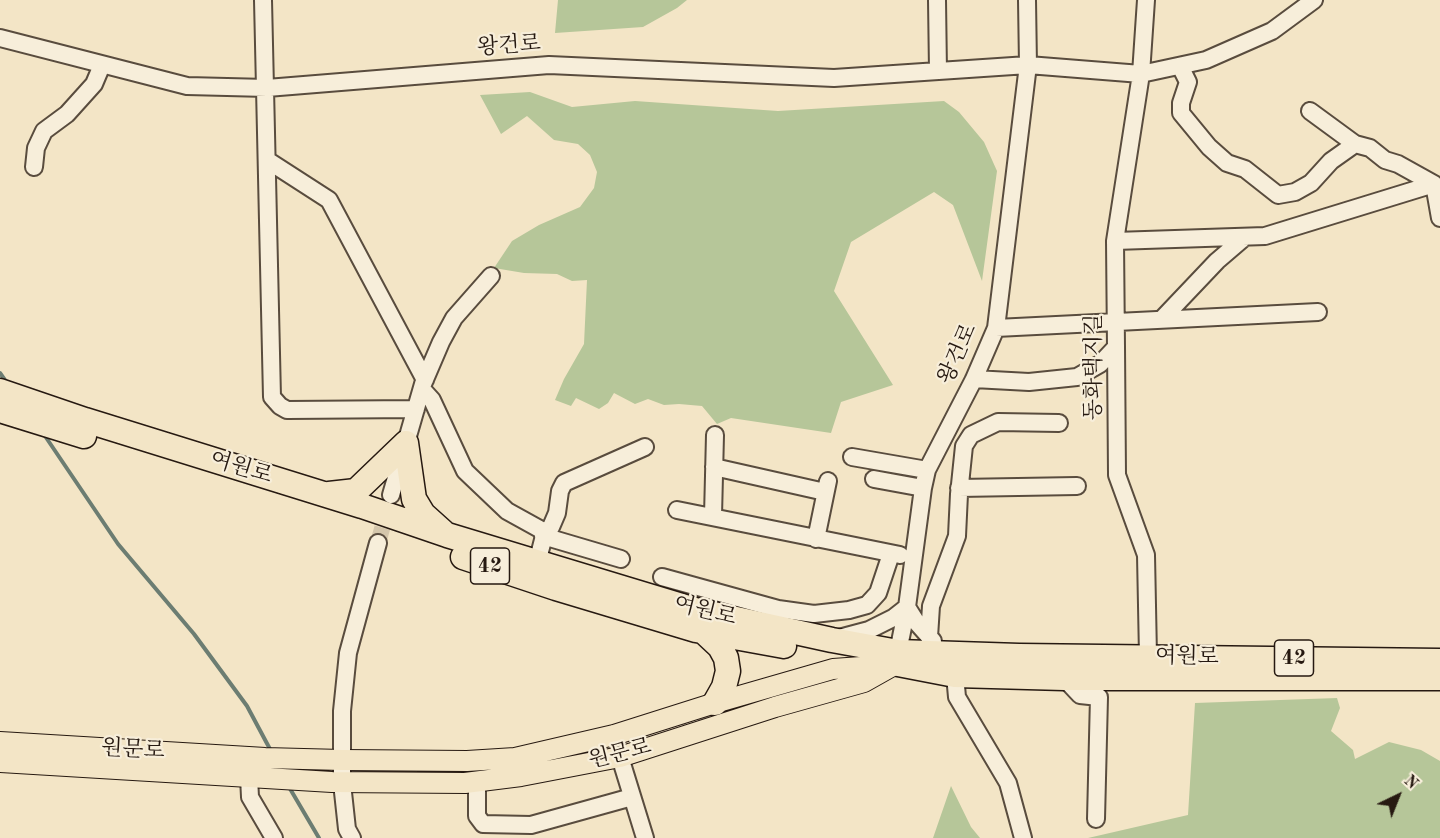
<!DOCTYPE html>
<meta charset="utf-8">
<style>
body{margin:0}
#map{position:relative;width:1440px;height:838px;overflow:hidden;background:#f3e5c6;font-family:"Old Standard TT",serif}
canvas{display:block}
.north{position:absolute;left:1368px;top:766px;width:60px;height:60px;-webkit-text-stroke:4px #f7eeda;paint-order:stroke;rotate:43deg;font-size:16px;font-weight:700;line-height:24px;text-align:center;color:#261911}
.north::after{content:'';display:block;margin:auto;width:21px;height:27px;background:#261911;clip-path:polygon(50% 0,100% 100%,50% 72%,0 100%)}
</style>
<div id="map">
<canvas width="1440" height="838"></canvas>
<div class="north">N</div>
</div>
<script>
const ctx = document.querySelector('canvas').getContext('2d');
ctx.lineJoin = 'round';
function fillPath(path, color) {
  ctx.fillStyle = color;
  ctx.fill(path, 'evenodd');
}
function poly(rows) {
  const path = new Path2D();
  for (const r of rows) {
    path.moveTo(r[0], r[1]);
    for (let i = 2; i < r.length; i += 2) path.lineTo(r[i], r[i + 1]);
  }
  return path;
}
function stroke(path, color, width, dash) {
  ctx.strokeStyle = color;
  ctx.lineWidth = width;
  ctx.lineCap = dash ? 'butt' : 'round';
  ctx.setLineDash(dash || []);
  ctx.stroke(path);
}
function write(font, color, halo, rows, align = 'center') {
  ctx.font = font + ' "Old Standard TT","Noto Serif KR",serif';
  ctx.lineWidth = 4.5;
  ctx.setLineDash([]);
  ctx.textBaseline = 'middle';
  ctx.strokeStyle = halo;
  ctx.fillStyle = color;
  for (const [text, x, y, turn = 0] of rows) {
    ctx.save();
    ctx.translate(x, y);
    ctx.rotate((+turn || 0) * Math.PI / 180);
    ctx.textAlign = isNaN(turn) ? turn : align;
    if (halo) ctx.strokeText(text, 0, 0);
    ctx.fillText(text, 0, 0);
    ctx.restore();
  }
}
fillPath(poly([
 [558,0,687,0,677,8,643,27,555,33],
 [530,92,572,107,635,101,778,111,944,101,959,112,984,142,997,171,982,281,953,205,934,192,851,242,834,291,893,385,841,402,831,433,731,418,717,424,702,406,679,404,664,405,648,399,635,404,614,393,608,403,599,409,576,398,571,406,555,400,564,379,584,344,587,280,572,281,557,274,524,273,494,268,512,241,539,225,580,207,594,188,597,172,590,155,578,144,554,140,527,116,501,134,480,95],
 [1337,698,1340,708,1331,731,1353,750,1355,759,1389,742,1421,750,1440,761,1440,838,1088,838,1188,815,1195,703],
 [951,786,971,827,980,838,933,838]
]), '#b6c699');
stroke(poly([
 [0,373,7,383],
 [43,433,118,544,194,634,247,706,271,751],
 [289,787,319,838]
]), '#6c7d72', 4);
stroke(poly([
 [378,543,389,504]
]), '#d4c6ab', 16, [16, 8]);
const minor = poly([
 [263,0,272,397,280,406,287,410,416,409],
 [937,0,938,71],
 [1146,0,1141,74,1115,241,1116,347,1117,475,1146,555,1148,656],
 [0,38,187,86,267,88,549,65,834,78,1028,65,1141,74,1206,60,1272,31,1314,0],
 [1180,66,1188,82,1181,103,1181,113,1209,147,1227,163,1245,169,1278,195,1295,192,1311,183,1331,161,1355,144],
 [1310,111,1355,144,1370,148,1385,160,1398,164,1434,184,1440,218],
 [267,160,329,200,425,380],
 [34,167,36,148,44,131,67,114,94,84,102,65],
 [1115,241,1265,236,1434,184],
 [1161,320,1217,261,1245,237],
 [996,328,1318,312],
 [974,379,1029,382,1077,377,1100,364,1116,347],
 [422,389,432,400,465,471,507,511,545,532],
 [852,457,927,470],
 [714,467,825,492],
 [874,479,923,488],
 [959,488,1077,486],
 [391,495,423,384,441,342,454,318,491,276],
 [677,510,900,555],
 [713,516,715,435],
 [543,536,621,559],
 [816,539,828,481],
 [537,563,545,532,551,527,557,513,560,491,564,483,645,447],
 [662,577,778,609,814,614,849,610,867,605,878,593,891,554],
 [929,637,931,606,957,536,959,494,964,446,971,435,998,422,1059,423],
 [839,638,869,630,893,618,907,607,917,623,933,641],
 [898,652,907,607,923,488,927,470,974,379,996,328,1028,65,1027,0],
 [955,675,957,697,1008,783,1023,838],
 [1064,678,1080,695,1099,697,1096,819],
 [620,757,645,838],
 [249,777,250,797,274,838],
 [477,782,477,816,483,824,531,825,632,797],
 [352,838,347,829,342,783,342,711,348,653,378,543]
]);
const major = poly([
 [0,742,265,758,342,760,467,761,515,758,614,735,715,703,833,669,890,665],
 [0,762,332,782,465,783,521,776,620,757,775,707,864,682,896,664]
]);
const highway = poly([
 [0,391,85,420,362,506,447,535,695,610,832,640,898,652,1019,656,1440,661],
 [0,410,84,436],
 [406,443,414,499,423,514,443,532],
 [329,494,356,491,406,443],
 [463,557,556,588,696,630,784,646],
 [704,632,720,647,726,658,728,671,724,687,715,703],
 [898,664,955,675,1064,678,1440,678]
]);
stroke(minor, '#594c3e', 20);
stroke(major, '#261911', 22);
stroke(highway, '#261911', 27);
stroke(minor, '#f7eeda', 16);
stroke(major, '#f3e5c6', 20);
stroke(highway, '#f3e5c6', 24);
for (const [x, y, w] of [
 [490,566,39],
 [1294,658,39]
]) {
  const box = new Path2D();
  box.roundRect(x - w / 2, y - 18, w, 36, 4.5);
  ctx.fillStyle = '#f7eeda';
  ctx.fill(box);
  stroke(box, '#261911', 1.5);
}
write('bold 21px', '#261911', null, [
 ["42",490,566],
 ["42",1294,658]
]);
write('22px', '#261911', '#f7eeda', [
 ["왕건로",509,46,-4],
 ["왕건로",958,354,-66],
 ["동화택지길",1094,367,-90],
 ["여원로",241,468,17],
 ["여원로",705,611,14],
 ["여원로",1187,657,1],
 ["원문로",133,750,3],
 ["원문로",620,754,-14]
]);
</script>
